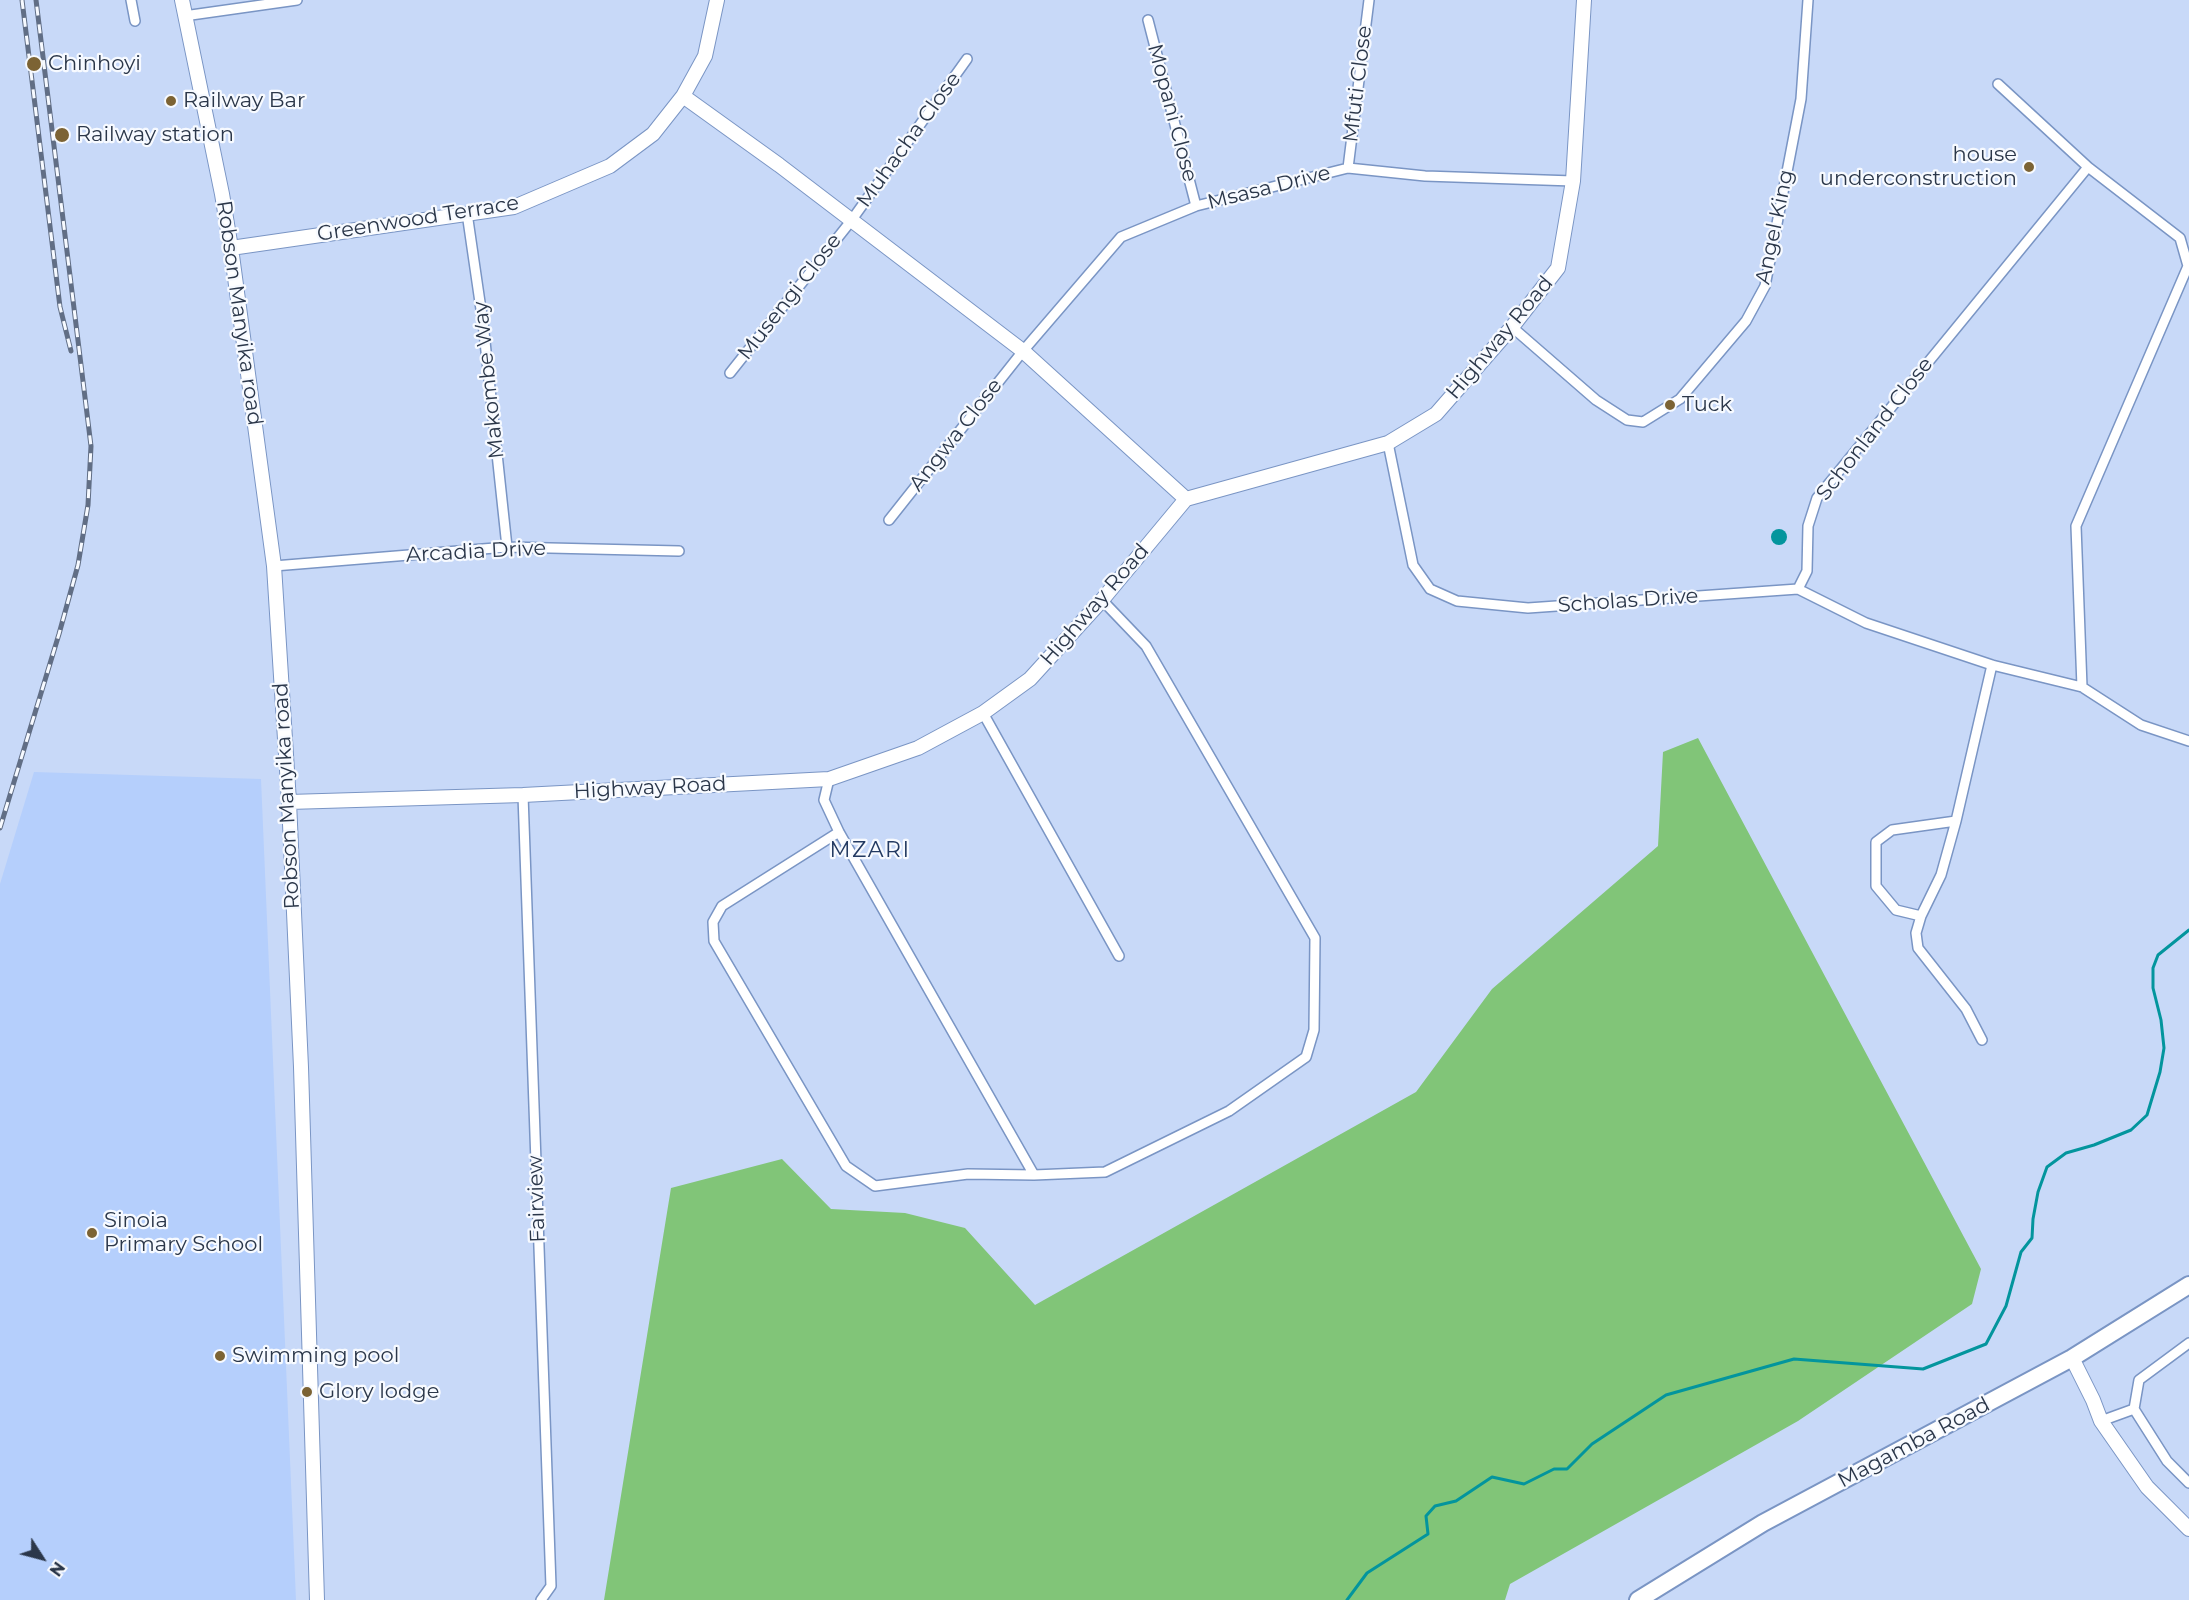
<!DOCTYPE html>
<style>
body{margin:0}
#map{position:relative;width:2189px;height:1600px;overflow:hidden;background:#c8d9f8;font-family:Montserrat,sans-serif}
canvas{display:block}
.north{position:absolute;left:12px;top:1528px;width:60px;height:60px;-webkit-text-stroke:4px #f7faff;paint-order:stroke;rotate:126deg;font-size:16px;font-weight:700;line-height:24px;text-align:center;color:#2b374a}
.north::after{content:'';display:block;margin:auto;width:21px;height:27px;background:#2b374a;clip-path:polygon(50% 0,100% 100%,50% 72%,0 100%)}
</style>
<div id="map">
<canvas width="2189" height="1600"></canvas>
<div class="north">N</div>
</div>
<script>
const ctx = document.querySelector('canvas').getContext('2d');
ctx.lineJoin = 'round';
function fillPath(path, color) {
  ctx.fillStyle = color;
  ctx.fill(path, 'evenodd');
}
function poly(rows) {
  const path = new Path2D();
  for (const r of rows) {
    if (r.length === 3) {
      path.moveTo(r[0] + r[2], r[1]);
      path.arc(r[0], r[1], r[2], 0, 2 * Math.PI);
      continue;
    }
    path.moveTo(r[0], r[1]);
    for (let i = 2; i < r.length; i += 2) path.lineTo(r[i], r[i + 1]);
  }
  return path;
}
function stroke(path, color, width, dash) {
  ctx.strokeStyle = color;
  ctx.lineWidth = width;
  ctx.lineCap = dash ? 'butt' : 'round';
  ctx.setLineDash(dash || []);
  ctx.stroke(path);
}
function write(font, color, halo, rows, align = 'center') {
  ctx.font = font + ' Montserrat,sans-serif';
  ctx.lineWidth = 4.5;
  ctx.setLineDash([]);
  ctx.textBaseline = 'middle';
  ctx.strokeStyle = halo;
  ctx.fillStyle = color;
  for (const [text, x, y, turn = 0] of rows) {
    ctx.save();
    ctx.translate(x, y);
    ctx.rotate((+turn || 0) * Math.PI / 180);
    ctx.textAlign = isNaN(turn) ? turn : align;
    if (halo) ctx.strokeText(text, 0, 0);
    ctx.fillText(text, 0, 0);
    ctx.restore();
  }
}
fillPath(poly([
 [34,772,261,779,296,1600,0,1600,0,884]
]), '#b5cffc');
fillPath(poly([
 [1698,738,1981,1269,1972,1304,1798,1421,1510,1584,1505,1600,604,1600,671,1188,782,1159,831,1209,905,1213,965,1228,1035,1305,1416,1092,1492,989,1658,846,1663,752]
]), '#81c578');
fillPath(poly([
 [1779,537,8]
]), '#03959d');
stroke(poly([
 [1347,1600,1367,1573,1428,1534,1426,1516,1435,1506,1456,1501,1492,1477,1524,1484,1554,1469,1567,1469,1592,1444,1666,1395,1794,1359,1923,1369,1986,1344,2006,1306,2021,1252,2032,1238,2033,1219,2038,1192,2047,1167,2066,1153,2094,1145,2131,1130,2147,1115,2160,1072,2164,1048,2161,1020,2153,988,2153,968,2158,955,2189,930]
]), '#03959d', 3);
const street = poly([
 [131,0,135,21],
 [184,16,297,0],
 [1148,20,1196,206],
 [1998,84,2088,167,1817,498,1808,526,1807,571,1798,589,1866,623,1992,665,2082,687,2141,725,2189,741],
 [1348,168,1369,0],
 [467,213,483,323,507,547],
 [1512,327,1596,400,1627,420,1643,422,1680,399,1746,321,1765,286,1801,99,1808,0],
 [730,373,851,221,967,59],
 [1388,443,1413,565,1430,589,1457,601,1528,608,1798,589],
 [889,520,1023,351,1121,237,1196,206,1348,168,1425,176,1573,181],
 [274,566,507,547,679,551],
 [2082,687,2076,526,2188,266,2180,238,2088,167],
 [983,713,1119,956],
 [829,779,824,800,839,832,1034,1175,1105,1172,1229,1111,1306,1057,1314,1030,1315,938,1146,646,1102,600],
 [523,795,551,1586,541,1600],
 [1956,821,1892,830,1876,842,1876,886,1896,910,1921,916,1941,875,1956,821,1992,665],
 [839,832,722,906,713,922,714,941,846,1166,875,1186,968,1174,1034,1175],
 [1921,916,1916,933,1918,948,1966,1009,1982,1040],
 [2134,1409,2167,1461,2189,1483],
 [2101,1421,2134,1409,2139,1380,2189,1343]
]);
const secondary = poly([
 [182,0,222,194,231,248,274,566,289,802,301,1067,317,1600],
 [683,96,779,165,1023,351,1186,499],
 [231,248,514,207,610,166,653,134,683,96,705,56,717,0],
 [289,802,523,795,829,779,918,748,983,713,1030,679,1102,600,1186,499,1388,443,1436,414,1512,327,1558,268,1573,181,1584,0],
 [2072,1358,2093,1400,2101,1421,2147,1487,2189,1529]
]);
const highway = poly([
 [1638,1600,1763,1523,2072,1358,2189,1285]
]);
stroke(street, '#7a95c4', 12);
stroke(secondary, '#7a95c4', 16);
stroke(highway, '#7a95c4', 20);
stroke(street, '#fff', 9);
stroke(secondary, '#fff', 14);
stroke(highway, '#fff', 16);
const rail = poly([
 [22,0,60,307,71,351],
 [0,828,59,634,78,565,88,505,91,446,36,0]
]);
stroke(rail, '#616e85', 5);
stroke(rail, '#f7faff', 3, [9]);
for (const [x, y, r, color] of [
 [34,64,8,"#7c6334"],
 [171,101,6,"#7c6334"],
 [62,135,8,"#7c6334"],
 [2029,167,6,"#7c6334"],
 [1670,405,6,"#7c6334"],
 [92,1233,6,"#7c6334"],
 [220,1356,6,"#7c6334"],
 [307,1392,6,"#7c6334"]
]) {
  const dot = new Path2D();
  dot.arc(x, y, r, 0, 2 * Math.PI);
  ctx.fillStyle = color;
  ctx.fill(dot);
  stroke(dot, '#f7faff', 2);
}
write('21px', '#2b374a', '#f7faff', [
 ["Chinhoyi",48,64],
 ["Railway Bar",183,101],
 ["Railway station",76,135],
 ["house",2017,155,"right"],
 ["underconstruction",2017,179,"right"],
 ["Tuck",1682,405],
 ["Sinoia",104,1221],
 ["Primary School",104,1245],
 ["Swimming pool",232,1356],
 ["Glory lodge",319,1392]
], 'left');
write('21px', '#2b374a', '#f7faff', [
 ["Mfuti Close",1358,84,-83],
 ["Mopani Close",1172,113,75],
 ["Muhacha Close",909,140,-54],
 ["Msasa Drive",1269,188,-14],
 ["Greenwood Terrace",418,219,-9],
 ["Angel King",1775,227,-78],
 ["Musengi Close",790,297,-52],
 ["Robson Manyika road",239,313,82],
 ["Highway Road",1500,338,-50],
 ["Makombe Way",489,380,-96],
 ["Schonland Close",1875,429,-52],
 ["Angwa Close",956,435,-52],
 ["Arcadia Drive",476,552,-3],
 ["Scholas Drive",1628,601,-4],
 ["Highway Road",1095,605,-49],
 ["Highway Road",650,788,-3],
 ["Robson Manyika road",287,796,-93],
 ["Fairview",537,1199,-92],
 ["Magamba Road",1914,1443,-28]
]);
ctx.letterSpacing = '1.5px';
write('22px', '#233a62', '#f7faff', [
 ["MZARI",870,851]
]);
ctx.letterSpacing = '0px';
</script>
